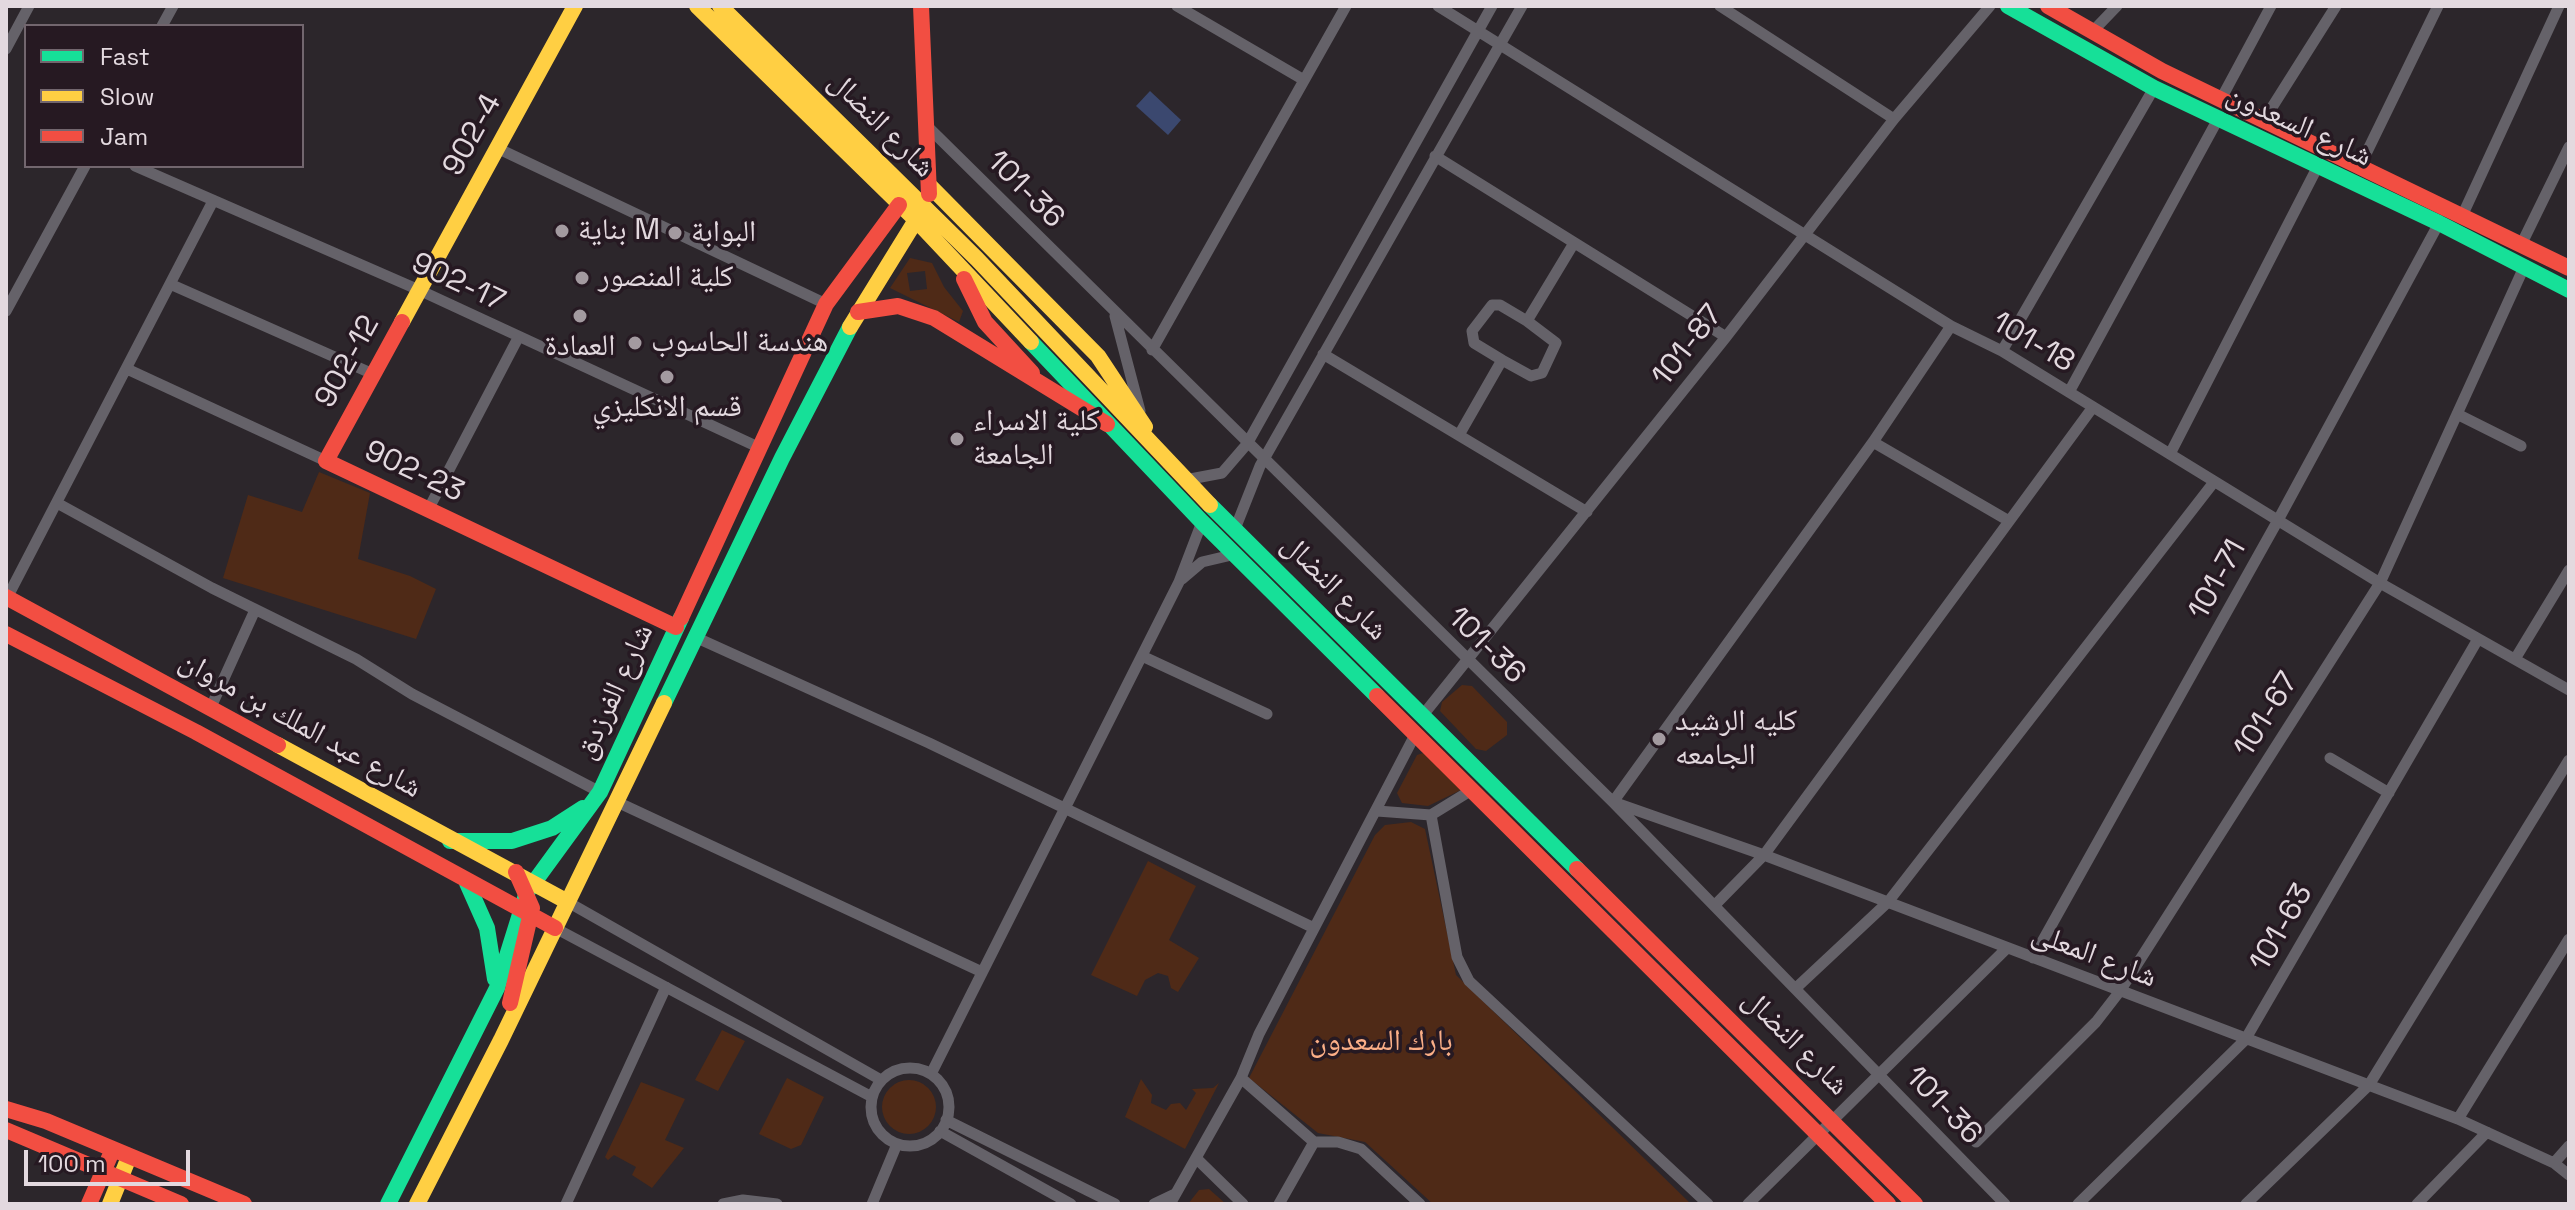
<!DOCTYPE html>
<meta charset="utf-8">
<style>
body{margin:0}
#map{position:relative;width:2575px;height:1210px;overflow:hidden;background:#2c262b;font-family:"Space Grotesk",sans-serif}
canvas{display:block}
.frame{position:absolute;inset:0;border:8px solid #e3d9df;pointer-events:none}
.legend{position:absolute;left:24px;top:24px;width:280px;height:144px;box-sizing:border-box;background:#261922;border:2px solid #72666e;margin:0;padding:10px 14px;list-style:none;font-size:24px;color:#e3d9df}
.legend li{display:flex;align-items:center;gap:16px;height:40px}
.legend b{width:40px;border:2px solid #72666e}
.scale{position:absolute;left:24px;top:1150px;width:166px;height:36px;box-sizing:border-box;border:4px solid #e3d9df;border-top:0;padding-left:10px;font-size:24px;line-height:28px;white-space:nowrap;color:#e3d9df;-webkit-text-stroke:6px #261922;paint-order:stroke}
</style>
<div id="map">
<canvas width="2575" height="1210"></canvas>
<div class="frame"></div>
<ul class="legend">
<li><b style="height:10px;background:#16e098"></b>Fast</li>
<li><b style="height:10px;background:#ffcf43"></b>Slow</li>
<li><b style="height:10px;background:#f24e42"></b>Jam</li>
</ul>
<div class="scale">100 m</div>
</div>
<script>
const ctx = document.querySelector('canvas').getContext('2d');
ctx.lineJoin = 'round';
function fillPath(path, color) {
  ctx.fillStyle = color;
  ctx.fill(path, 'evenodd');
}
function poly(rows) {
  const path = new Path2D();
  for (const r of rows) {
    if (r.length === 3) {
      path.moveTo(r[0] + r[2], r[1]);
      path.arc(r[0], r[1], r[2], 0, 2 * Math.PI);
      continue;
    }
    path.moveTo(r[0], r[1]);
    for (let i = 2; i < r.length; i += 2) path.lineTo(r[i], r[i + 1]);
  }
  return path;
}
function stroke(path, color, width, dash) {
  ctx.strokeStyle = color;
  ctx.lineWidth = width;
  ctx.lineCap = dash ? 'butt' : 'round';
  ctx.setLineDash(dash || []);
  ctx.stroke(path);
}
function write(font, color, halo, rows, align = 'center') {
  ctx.font = font + ' "Space Grotesk","Noto Naskh Arabic",sans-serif';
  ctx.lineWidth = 7;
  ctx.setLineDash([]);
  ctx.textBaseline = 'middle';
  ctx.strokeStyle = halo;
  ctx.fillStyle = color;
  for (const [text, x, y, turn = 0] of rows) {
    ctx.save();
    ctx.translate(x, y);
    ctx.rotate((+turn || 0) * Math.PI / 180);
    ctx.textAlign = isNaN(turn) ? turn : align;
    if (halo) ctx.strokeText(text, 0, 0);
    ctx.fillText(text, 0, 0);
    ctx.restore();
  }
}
fillPath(poly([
 [910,258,932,263,944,287,963,311,959,322,890,288],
 [925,271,927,289,910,291,907,273],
 [319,472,370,493,358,559,410,576,436,589,416,639,223,578,248,495,302,512],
 [1462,685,1472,686,1507,722,1507,735,1486,751,1476,749,1440,711,1442,702],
 [1423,753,1461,790,1428,806,1402,803,1397,793,1417,755],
 [1411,822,1425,829,1456,975,1691,1204,1433,1204,1365,1142,1318,1133,1249,1078,1375,835,1385,825],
 [1148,861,1196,886,1169,940,1199,958,1178,992,1171,988,1168,976,1158,973,1145,980,1137,996,1091,975],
 [722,1030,745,1041,718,1091,695,1080],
 [787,1078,824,1097,801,1145,791,1149,759,1134],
 [1141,1079,1152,1095,1151,1103,1166,1110,1171,1104,1180,1103,1186,1110,1196,1093,1192,1089,1213,1088,1219,1083,1185,1149,1125,1117],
 [909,1107,27],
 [641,1082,685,1099,665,1140,684,1148,652,1188,632,1175,636,1167,614,1155,608,1160,605,1157],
 [1209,1189,1226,1204,1188,1204,1199,1190]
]), '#4f2a17');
fillPath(poly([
 [1150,91,1181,120,1168,135,1136,106]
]), '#3b486f');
stroke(poly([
 [1177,6,1304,80],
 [1438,6,1951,326,2002,351,2380,583,2569,690],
 [1720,6,1894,119],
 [162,26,173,6],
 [2092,32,2117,6],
 [6,49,29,6],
 [2221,99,2271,6],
 [2264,120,2336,6],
 [928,127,1613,802,2005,1204],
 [497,148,826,304],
 [1435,156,1726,337],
 [2361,164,2438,6],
 [135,166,419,290,758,447],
 [2463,214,2559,6],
 [2522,243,2569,147],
 [170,284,373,374],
 [6,311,85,166],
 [1115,316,1140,411],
 [1951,326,1873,442,1613,802,1764,855,2458,1119,2554,1163,2569,1175],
 [1152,350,1346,6],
 [2002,351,2154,88],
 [1323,354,1587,512],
 [1502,360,1531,376,1542,373,1556,343,1527,321],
 [127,369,326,461],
 [2069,392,2218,119],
 [2457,414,2521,446],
 [1459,435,1502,360,1474,343,1472,331,1492,305,1500,305,1527,321,1574,243],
 [1873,442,2009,521],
 [2170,454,2318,166],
 [1185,480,1222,473,1247,444,1492,6],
 [57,503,212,588,356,659,412,694,600,792],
 [428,510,518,338],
 [1235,529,1260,466,1522,6],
 [1182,579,1202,562,1236,554],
 [7,598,213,201],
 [695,637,929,743,1314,928],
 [1142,656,1267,714],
 [2515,659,2569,570],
 [211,707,255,610],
 [1423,715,1726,337,1894,119,1990,6],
 [2330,758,2389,793],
 [615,801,982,972],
 [1377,811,1431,815,1470,791],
 [1431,815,1457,957,1469,981,1708,1204],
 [566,901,881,1080],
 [1715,905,1764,855,2093,407],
 [555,928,872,1097],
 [2033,958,2277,522,2439,223],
 [1796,988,1888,902,2214,482],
 [910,1107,39],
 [931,1074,1179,582,1202,522],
 [1241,1078,1314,1142,1338,1142,1361,1149,1420,1204],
 [2458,1119,2569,939],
 [946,1120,1115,1204],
 [940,1131,1071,1204],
 [1976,1142,2096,1022,2120,991,2380,583,2525,265],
 [1197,1159,1243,1204],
 [2554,1163,2569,1146],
 [566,1204,666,987],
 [723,1204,743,1200,777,1204],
 [872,1204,897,1144],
 [1154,1204,1175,1194],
 [1170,1204,1241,1078,1259,1034,1416,733],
 [1279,1204,1314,1142],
 [1748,1204,2007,948],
 [2078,1204,2245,1040,2478,639],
 [2246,1204,2369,1085,2569,760],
 [2417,1204,2487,1132]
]), '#656269', 11);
stroke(poly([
 [2008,6,2154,88,2439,223,2569,290],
 [1031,342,1202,522,1377,696],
 [1210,505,1577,869],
 [664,703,782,458,850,327],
 [450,841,512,841,552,828,583,808],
 [467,883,487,928,495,979],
 [388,1204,497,988,527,892,600,792,681,618]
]), '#16e098', 16);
stroke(poly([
 [697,6,916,220,1031,342],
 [720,6,977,259,1210,505],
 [929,185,1098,356,1145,427],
 [402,322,575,6],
 [850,327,916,220],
 [278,745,566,901],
 [110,1204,129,1157],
 [417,1204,501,1040,664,703]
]), '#ffcf43', 16);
stroke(poly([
 [921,6,929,194],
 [2048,6,2162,71,2569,268],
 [964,279,985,322,1032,373],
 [858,312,898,306,934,318,1107,424],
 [402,322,326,461,676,627],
 [6,597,278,745],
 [681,618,826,304,899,205],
 [6,634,196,732,555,928],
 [1377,696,1888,1204],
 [1577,869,1915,1204],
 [510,1003,532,908,516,872],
 [6,1109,46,1121,244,1204],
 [6,1130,181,1204],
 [89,1204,113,1149]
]), '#f24e42', 16);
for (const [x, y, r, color] of [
 [562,231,8,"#a39aa0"],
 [675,233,8,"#a39aa0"],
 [582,278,8,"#a39aa0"],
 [580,316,8,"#a39aa0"],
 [635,343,8,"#a39aa0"],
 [667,377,8,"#a39aa0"],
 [957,439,8,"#a39aa0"],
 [1659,739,8,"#a39aa0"]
]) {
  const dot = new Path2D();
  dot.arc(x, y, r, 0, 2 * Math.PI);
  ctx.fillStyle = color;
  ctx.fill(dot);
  stroke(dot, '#261922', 3);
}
write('30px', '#e3d9df', '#261922', [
 ["شارع النضال",881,125,45],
 ["شارع السعدون",2299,126,25],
 ["902-4",473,135,-61],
 ["101-36",1025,190,45],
 ["902-17",458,283,25],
 ["101-18",2033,343,30],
 ["101-87",1688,346,-52],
 ["902-12",348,362,-61],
 ["902-23",414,472,25],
 ["101-71",2218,580,-61],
 ["شارع النضال",1334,588,45],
 ["101-36",1486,646,44],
 ["شارع الفرزدق",615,692,-65],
 ["101-67",2267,715,-58],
 ["شارع عبد الملك بن مروان",300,725,29],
 ["101-63",2282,928,-60],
 ["شارع المعلى",2094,956,21],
 ["شارع النضال",1795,1043,45],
 ["101-36",1943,1106,46]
]);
write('30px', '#e3d9df', '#261922', [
 ["بناية M",578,231],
 ["البوابة",691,233],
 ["كلية المنصور",598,278],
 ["هندسة الحاسوب",651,343],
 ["العمادة",580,347,"center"],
 ["قسم الانكليزي",667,408,"center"],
 ["كلية الاسراء",973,422],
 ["الجامعة",973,456],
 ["كليه الرشيد",1675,722],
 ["الجامعه",1675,756]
], 'left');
write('30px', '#fbaf87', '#261922', [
 ["بارك السعدون",1381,1042]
]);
</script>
